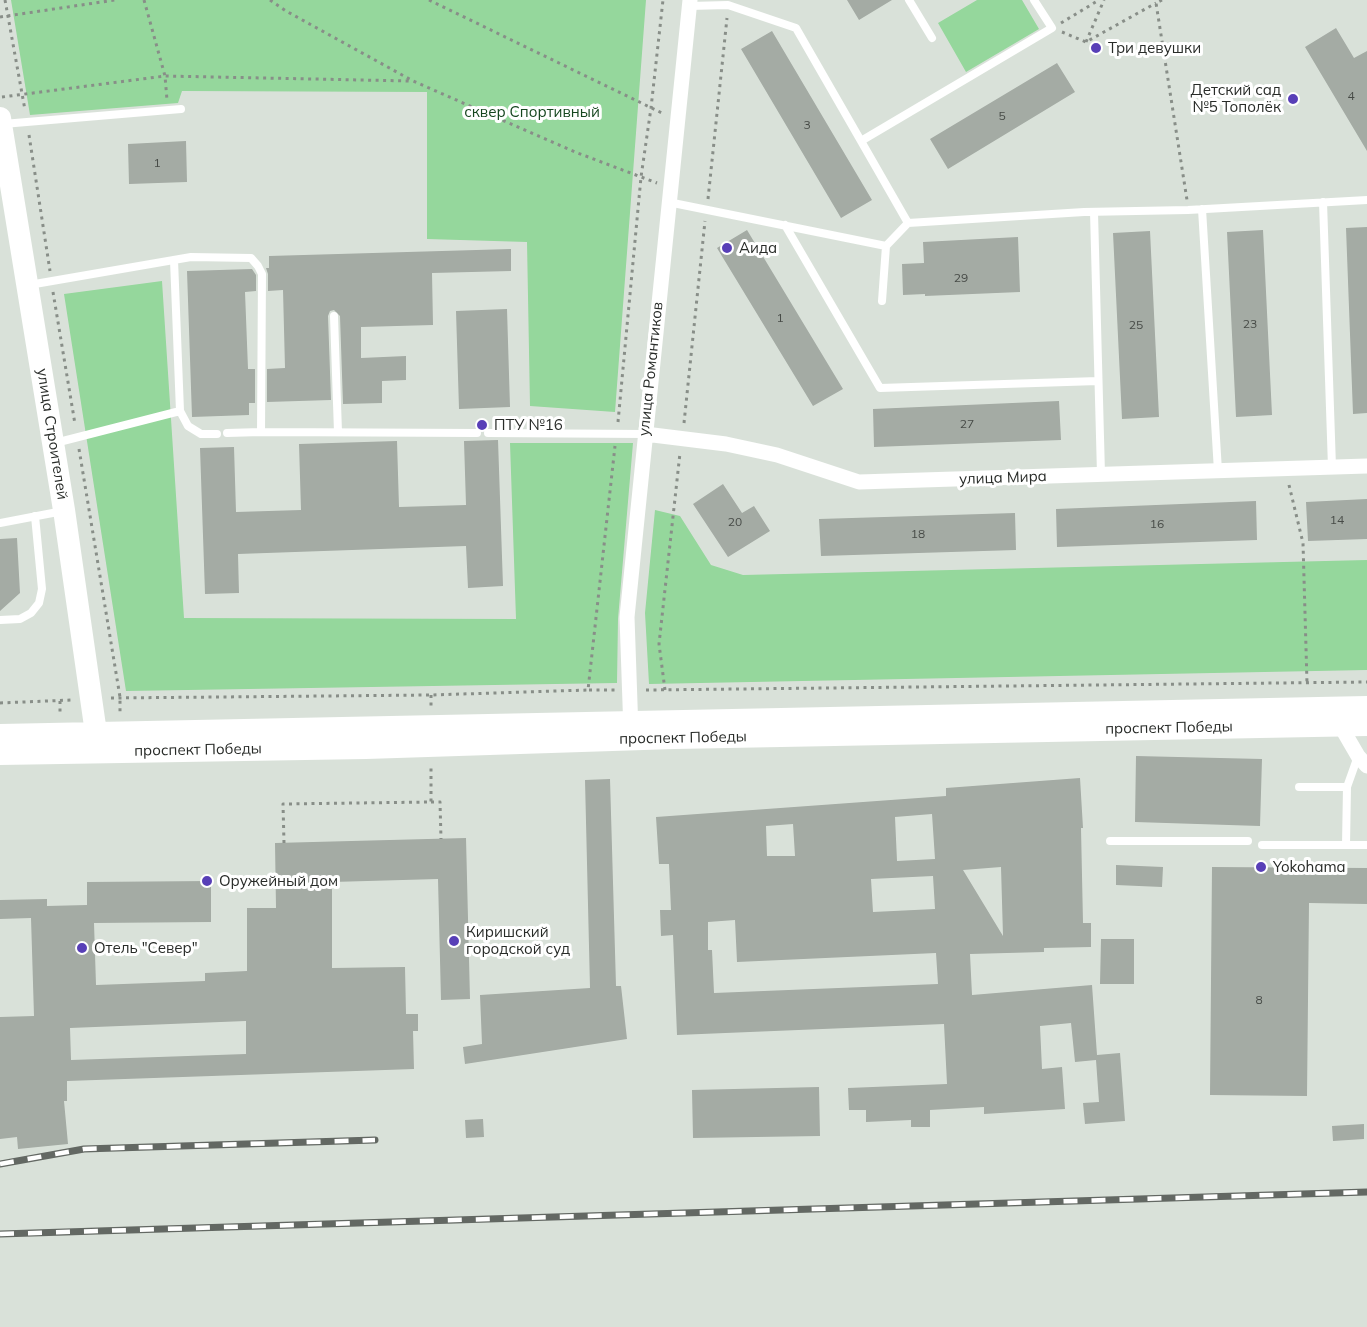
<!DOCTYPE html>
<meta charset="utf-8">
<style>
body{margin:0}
canvas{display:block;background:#d9e1d9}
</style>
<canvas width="1367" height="1327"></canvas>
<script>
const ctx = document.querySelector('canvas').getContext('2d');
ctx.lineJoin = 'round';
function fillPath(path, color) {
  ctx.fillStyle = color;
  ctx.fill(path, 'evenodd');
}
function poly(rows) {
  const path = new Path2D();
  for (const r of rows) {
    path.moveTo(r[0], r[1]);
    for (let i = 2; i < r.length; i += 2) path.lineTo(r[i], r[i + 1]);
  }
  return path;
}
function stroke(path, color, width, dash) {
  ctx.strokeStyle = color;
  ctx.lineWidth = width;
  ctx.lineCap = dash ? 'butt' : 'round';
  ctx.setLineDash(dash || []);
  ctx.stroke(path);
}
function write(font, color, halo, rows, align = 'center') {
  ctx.font = font + ' Mulish,sans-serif';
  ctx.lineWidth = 6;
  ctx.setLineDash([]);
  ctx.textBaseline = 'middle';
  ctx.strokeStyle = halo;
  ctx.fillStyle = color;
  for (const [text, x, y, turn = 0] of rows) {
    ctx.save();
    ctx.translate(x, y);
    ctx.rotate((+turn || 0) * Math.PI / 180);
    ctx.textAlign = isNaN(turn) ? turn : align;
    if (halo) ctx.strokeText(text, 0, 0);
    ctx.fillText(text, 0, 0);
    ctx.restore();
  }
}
fillPath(poly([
 [11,0,646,0,615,412,530,406,527,242,427,239,427,92,182,91,178,103,30,115],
 [977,0,1022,0,1039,29,966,72,938,23],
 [162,281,184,618,516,619,510,443,633,443,618,619,617,683,126,691,64,294],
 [655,510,680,516,711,565,743,575,1367,560,1367,670,649,684,645,613]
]), '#95d79c');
fillPath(poly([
 [847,0,892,0,859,20],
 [1336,28,1354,58,1367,51,1367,151,1305,47],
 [772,31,872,200,841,218,741,49],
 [1057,63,1075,92,948,169,930,139],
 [186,141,187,182,129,184,128,144],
 [1367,227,1367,413,1353,414,1346,228],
 [747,230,843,389,813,406,717,248],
 [1263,230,1272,415,1236,417,1227,232],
 [1150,231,1159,417,1122,419,1113,233],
 [1018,237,1020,292,925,296,925,294,903,295,902,264,924,263,923,242],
 [511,249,511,271,432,273,433,325,361,327,361,358,406,356,406,380,382,381,382,403,343,404,340,316,334,310,330,311,328,316,331,400,267,402,267,369,285,368,283,290,268,291,268,274,266,268,269,268,269,256],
 [252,269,256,275,256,291,245,292,248,369,255,369,255,403,249,403,249,415,192,417,187,271],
 [507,309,510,407,459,409,456,311],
 [1059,401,1061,440,874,447,873,409],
 [498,440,503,586,468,588,466,546,238,554,239,593,205,594,200,448,234,447,236,512,301,510,299,444,397,441,399,507,466,505,464,441],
 [723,484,742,513,754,506,770,531,728,557,693,504],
 [1367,499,1367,539,1308,541,1306,502],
 [1256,501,1257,540,1057,547,1056,509],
 [1015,513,1016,550,821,556,819,519],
 [17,538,20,593,0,611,0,539],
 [1136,756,1262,759,1260,826,1135,822],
 [1080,778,1083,828,1081,828,1083,923,1091,923,1091,947,1044,948,1044,952,970,954,972,995,1092,985,1097,1055,1120,1053,1125,1121,1085,1124,1083,1103,1099,1102,1096,1060,1075,1062,1071,1023,1040,1026,1042,1069,1062,1067,1065,1109,984,1114,984,1107,930,1110,930,1127,911,1127,911,1120,866,1122,866,1110,849,1110,848,1088,947,1084,944,1024,677,1035,673,935,661,936,660,910,671,910,669,864,659,864,656,817,946,796,946,788],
 [932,814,935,859,897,861,895,817],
 [793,824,795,856,767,856,766,826],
 [1001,867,1003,936,963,870],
 [933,876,935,909,873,912,871,879],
 [735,920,737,962,936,953,938,984,714,993,712,950,708,950,708,922],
 [610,779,616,986,621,986,627,1039,465,1064,463,1047,482,1044,480,995,590,988,585,780],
 [466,838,470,999,441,1000,438,879,332,882,332,968,405,967,406,1014,418,1014,418,1031,413,1031,414,1069,67,1081,67,1101,64,1101,68,1144,18,1149,17,1137,0,1139,0,1017,34,1016,31,918,0,919,0,900,47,899,47,906,87,905,87,882,211,881,211,922,94,923,96,985,205,981,205,973,247,971,247,908,276,908,275,843],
 [246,1021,246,1054,71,1060,70,1028],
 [1116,865,1163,867,1162,887,1116,885],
 [1212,867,1367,868,1367,904,1309,903,1307,1096,1210,1095],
 [1101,939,1134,939,1134,984,1100,984],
 [819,1087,820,1136,693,1138,692,1090],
 [483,1119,484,1137,466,1138,465,1120],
 [1364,1124,1364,1139,1333,1141,1332,1126]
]), '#a4aba4');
stroke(poly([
 [5,0,25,110],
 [144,0,165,76,167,100],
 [270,0,286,11,413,81,575,152,657,183],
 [429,0,662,113],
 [1162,0,1156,3,1187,200],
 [0,17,115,0],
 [1061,23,1099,0],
 [1062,32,1086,42,1156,3],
 [1086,42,1104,0],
 [2,97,165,76,411,81],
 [29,135,50,271],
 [708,199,727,18],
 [53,292,75,424],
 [618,422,641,177,651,108,663,0],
 [684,423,705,221],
 [79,449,120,697,120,712],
 [1289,485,1303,543,1307,683],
 [589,690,615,690],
 [646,690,1367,682],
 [665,690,659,644,680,453],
 [431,695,431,708],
 [111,698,431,695,588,690,615,446],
 [60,701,60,715],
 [0,703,71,700],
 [431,802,440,802,441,839],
 [284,843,283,804,431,802,431,765]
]), '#888e88', 3, [3, 4.5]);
stroke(poly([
 [909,0,932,38],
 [689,6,728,5,796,28,861,141],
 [3,124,181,109],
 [668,202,886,246,908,223,861,141,1052,28,1034,0],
 [1323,202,1332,467],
 [1202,209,1218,471],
 [1094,212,1101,474],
 [908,223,1084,212,1188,210,1367,200],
 [785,225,880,388,1098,381],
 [174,260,180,411,188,426,201,434,217,434],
 [29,285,191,257,251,258,258,266,262,274,261,432,477,433],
 [882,301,886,246],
 [334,316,338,432],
 [227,433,261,432],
 [488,433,645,434],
 [55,443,180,411],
 [0,523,63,511],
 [0,620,20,619,31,613,39,603,42,589,35,516],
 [1299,787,1347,787],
 [1110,841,1248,841],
 [1262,845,1367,845],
 [1346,845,1347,787,1358,756]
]), '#fff', 8);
stroke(poly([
 [645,434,726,444,777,455,859,482,1367,466],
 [1340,725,1358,756,1367,766],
 [631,732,627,617,690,0]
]), '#fff', 15);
stroke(poly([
 [0,118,64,510,98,747],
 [0,735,1367,707],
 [0,754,366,748,674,738,1367,725]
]), '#fff', 22);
const rail = poly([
 [0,1164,84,1149,375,1140],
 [0,1234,1367,1192]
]);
stroke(rail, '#636863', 7);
stroke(rail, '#fff', 4.5, [14]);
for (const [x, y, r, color] of [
 [1096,48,6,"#583fb7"],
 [1293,99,6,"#583fb7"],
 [727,248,6,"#583fb7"],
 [482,425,6,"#583fb7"],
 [1261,867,6,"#583fb7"],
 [207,881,6,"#583fb7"],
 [454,941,6,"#583fb7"],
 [82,948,6,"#583fb7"]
]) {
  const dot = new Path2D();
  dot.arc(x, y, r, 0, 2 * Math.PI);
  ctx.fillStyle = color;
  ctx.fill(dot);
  stroke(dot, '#fff', 2);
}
write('12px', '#474b47', null, [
 ["4",1351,96],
 ["5",1002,116],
 ["3",807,125],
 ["1",157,163],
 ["29",961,278],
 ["1",780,318],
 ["23",1250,324],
 ["25",1136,325],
 ["27",967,424],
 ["14",1337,520],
 ["20",735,522],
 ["16",1157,524],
 ["18",918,534],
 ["8",1259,1000]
]);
write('15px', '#282b28', '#fff', [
 ["Три девушки",1108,48],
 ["Детский сад",1281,90,"right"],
 ["№5 Тополёк",1281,107,"right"],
 ["Аида",739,248],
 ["ПТУ №16",494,425],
 ["Yokohama",1273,867],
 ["Оружейный дом",219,881],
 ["Киришский",466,932],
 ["городской суд",466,949],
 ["Отель \"Север\"",94,948]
], 'left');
write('15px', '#15461e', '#fff', [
 ["сквер Спортивный",532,112]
]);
write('15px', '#282b28', '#fff', [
 ["улица Романтиков",651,369,-84],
 ["улица Строителей",52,434,81],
 ["улица Мира",1003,478,-2],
 ["проспект Победы",1169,728,-1],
 ["проспект Победы",683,738,-1],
 ["проспект Победы",198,750,-1]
]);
</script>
